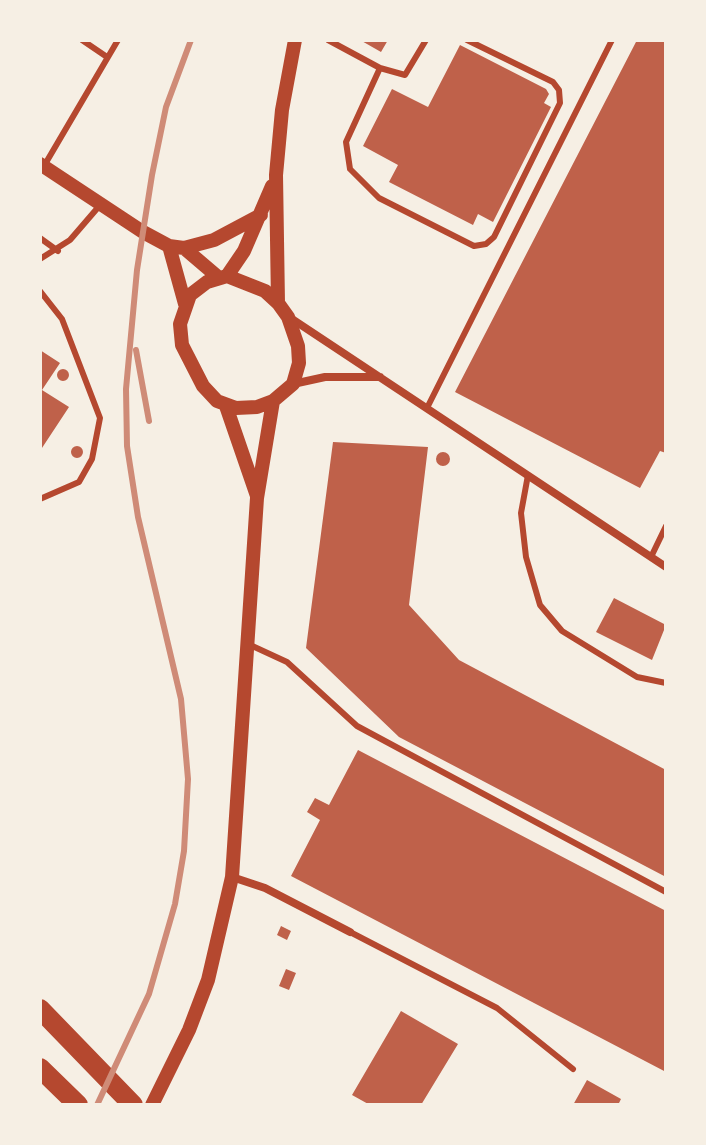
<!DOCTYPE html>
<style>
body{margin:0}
#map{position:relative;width:706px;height:1145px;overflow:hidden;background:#f6efe4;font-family:"Libre Baskerville",serif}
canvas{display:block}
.frame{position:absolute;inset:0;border:42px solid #f6efe4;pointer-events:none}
</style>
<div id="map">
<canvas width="706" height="1145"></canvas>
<div class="frame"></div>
</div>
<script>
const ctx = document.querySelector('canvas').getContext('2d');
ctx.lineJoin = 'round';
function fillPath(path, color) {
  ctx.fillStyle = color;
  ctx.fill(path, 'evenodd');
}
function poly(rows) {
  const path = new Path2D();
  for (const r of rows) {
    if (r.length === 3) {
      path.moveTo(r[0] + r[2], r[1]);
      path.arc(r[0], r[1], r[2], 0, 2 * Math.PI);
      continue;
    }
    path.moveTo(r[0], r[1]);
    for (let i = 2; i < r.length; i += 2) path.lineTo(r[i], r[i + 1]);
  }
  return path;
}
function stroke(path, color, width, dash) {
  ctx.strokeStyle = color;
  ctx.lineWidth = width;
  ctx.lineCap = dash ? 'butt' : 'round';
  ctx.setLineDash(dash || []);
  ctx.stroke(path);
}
fillPath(poly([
 [360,40,388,40,381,52],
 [637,40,666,40,666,453,660,451,640,488,455,392],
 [460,45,546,89,549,94,544,103,551,107,493,222,478,214,473,225,389,182,398,165,363,146,392,89,428,107],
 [40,350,60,363,42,390,69,407,40,451],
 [63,375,6],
 [333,442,428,447,409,605,459,660,666,770,666,877,399,737,306,648],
 [77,452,6],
 [443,459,7],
 [614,598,666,625,652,660,596,632],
 [358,750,666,911,666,1072,291,876,320,820,307,812,315,798,329,805],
 [281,926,291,931,287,940,277,935],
 [286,969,296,973,289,990,279,986],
 [401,1011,458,1044,421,1105,370,1105,352,1095],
 [587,1080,621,1099,618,1105,573,1105]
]), '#bf614a');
stroke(poly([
 [82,40,107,57],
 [328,40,380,68,405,75,426,40],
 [380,68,346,142,350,169,379,198,474,246,486,244,494,237,560,103,559,90,553,82,467,40],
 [44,166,118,40],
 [40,238,58,251],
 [40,259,70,240,101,204],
 [40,291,62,319,100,418,92,459,79,482,40,499],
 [427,408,612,40],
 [528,475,521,513,526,557,540,605,562,631,637,677,666,683],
 [651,557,666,526],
 [248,644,287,662,357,726,666,892],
 [350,932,497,1008,573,1069]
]), '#b5482f', 6);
stroke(poly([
 [289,317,666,567],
 [293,384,325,377,380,377],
 [232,877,265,888,350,932]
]), '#b5482f', 8);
stroke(poly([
 [40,164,143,232,169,246,184,248,218,277],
 [169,246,185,304],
 [184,248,214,240,261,215],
 [227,276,265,291,278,303,288,317,298,346,299,363,293,384,273,401,257,407,236,408,217,401,203,386,182,345,180,324,190,295,207,282,227,276],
 [227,276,244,251,272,186],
 [278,303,276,175,282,110,295,40],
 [226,406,257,496],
 [152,1105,189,1030,208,980,232,877,257,498,273,401]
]), '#b5482f', 14);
stroke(poly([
 [40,1009,133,1105],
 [40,1068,78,1105]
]), '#b5482f', 20);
stroke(poly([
 [136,350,149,421],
 [97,1105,149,994,175,904,184,851,188,779,181,699,138,517,127,446,126,389,137,270,152,175,166,107,191,40]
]), '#cf8b77', 6);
</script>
